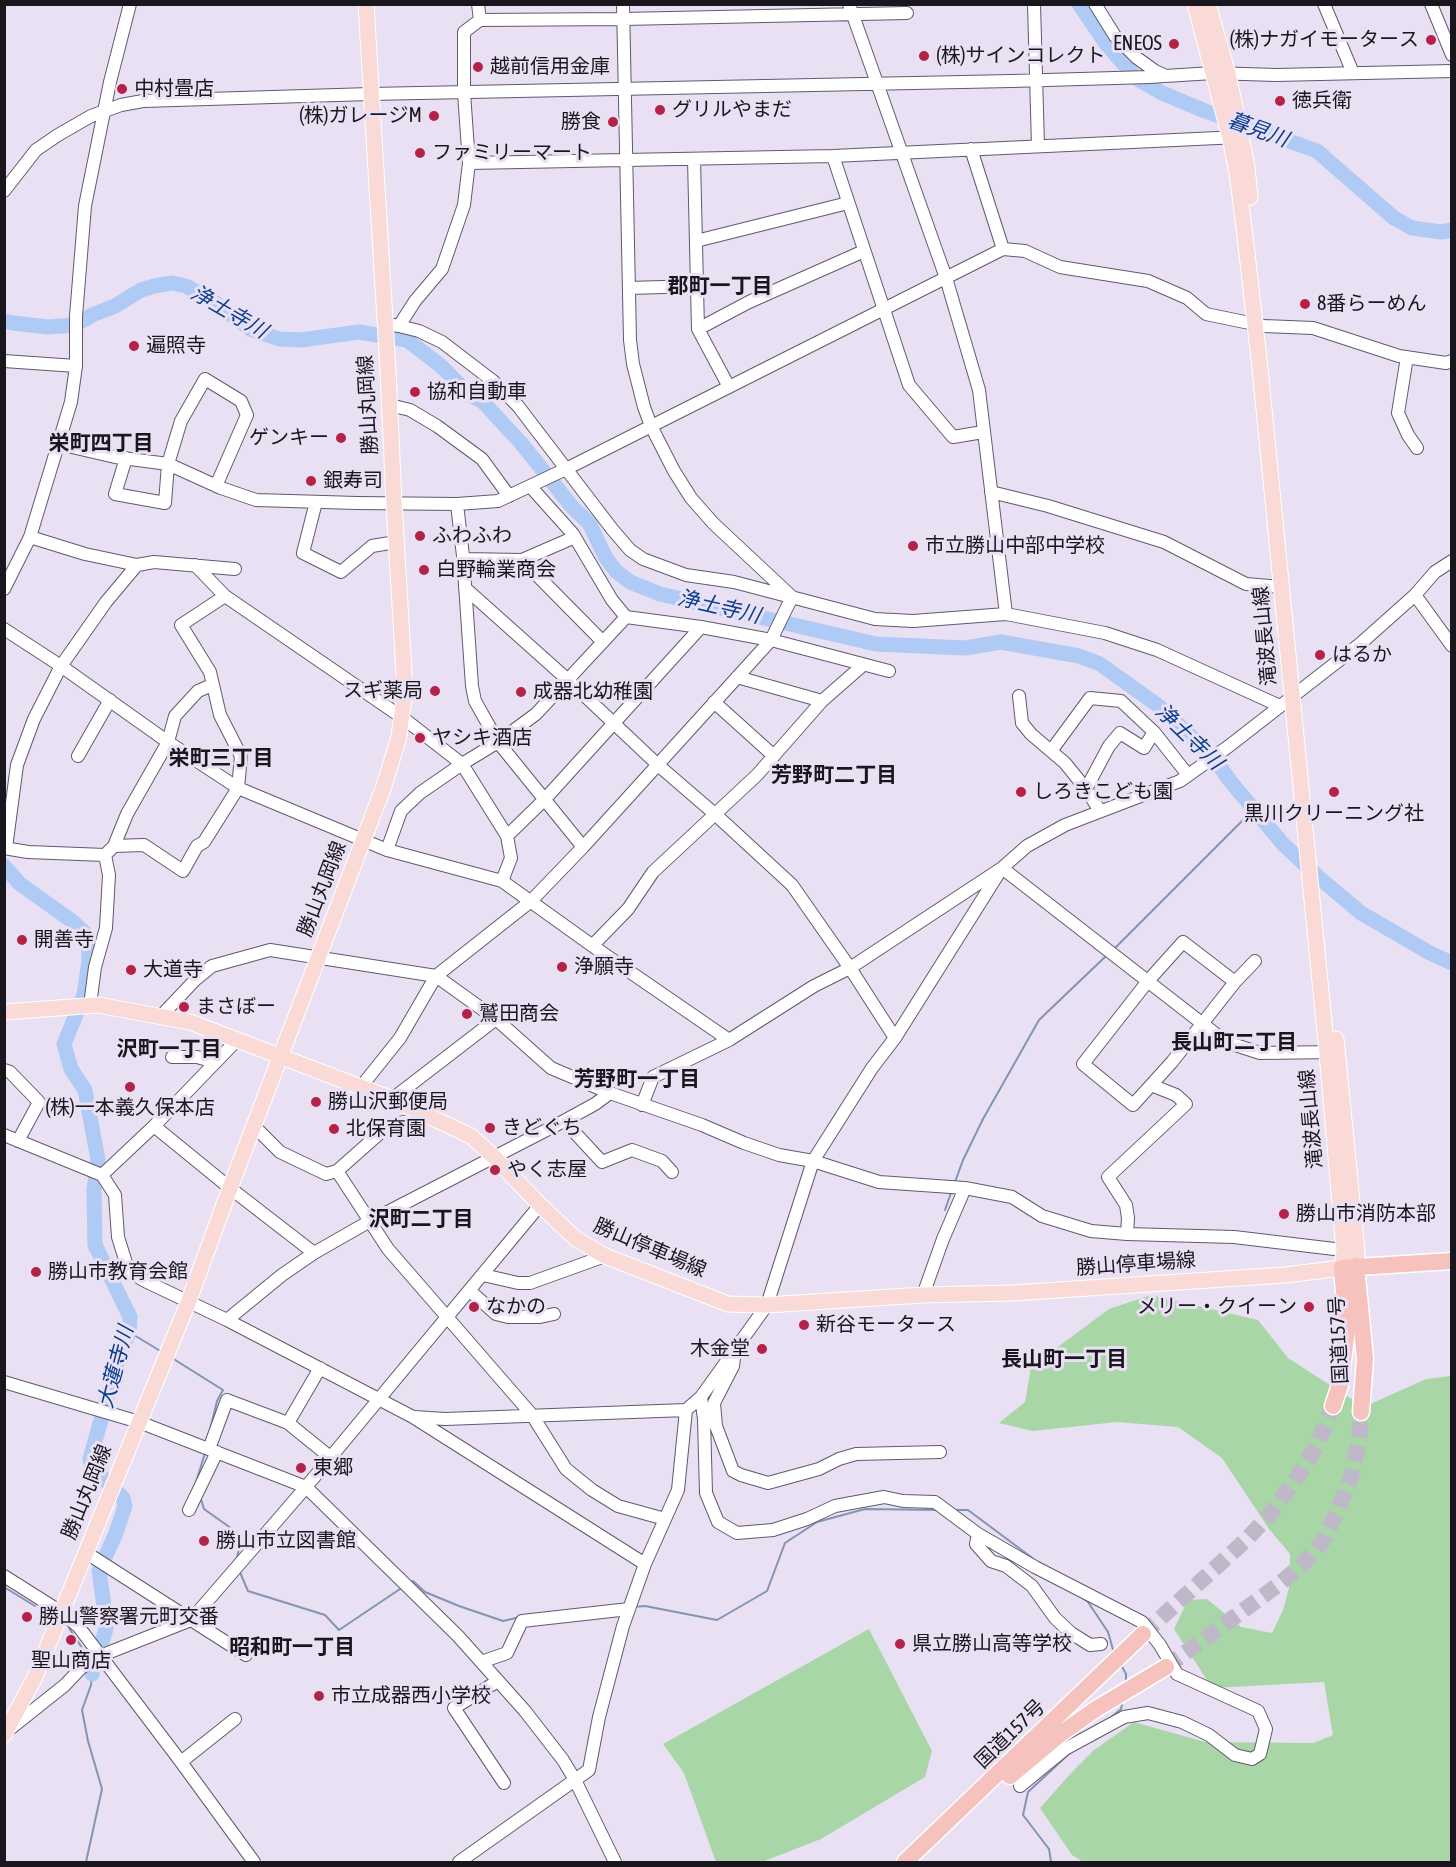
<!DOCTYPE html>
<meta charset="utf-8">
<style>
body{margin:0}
#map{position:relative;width:1456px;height:1867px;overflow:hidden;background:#e9e0f4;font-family:"Asap Condensed",sans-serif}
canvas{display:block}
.frame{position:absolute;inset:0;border:6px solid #19161d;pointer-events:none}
</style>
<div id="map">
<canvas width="1456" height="1867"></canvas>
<div class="frame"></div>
</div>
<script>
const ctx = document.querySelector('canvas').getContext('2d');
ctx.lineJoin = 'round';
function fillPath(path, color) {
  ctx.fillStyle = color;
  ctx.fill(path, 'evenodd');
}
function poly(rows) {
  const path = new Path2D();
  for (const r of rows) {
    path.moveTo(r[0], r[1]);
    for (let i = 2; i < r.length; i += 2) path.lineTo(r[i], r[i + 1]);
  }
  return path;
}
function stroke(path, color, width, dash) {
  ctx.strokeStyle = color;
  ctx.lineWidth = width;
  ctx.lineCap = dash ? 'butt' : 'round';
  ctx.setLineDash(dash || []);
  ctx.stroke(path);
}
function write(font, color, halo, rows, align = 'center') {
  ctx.font = font + ' "Asap Condensed","Noto Sans JP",sans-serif';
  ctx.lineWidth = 6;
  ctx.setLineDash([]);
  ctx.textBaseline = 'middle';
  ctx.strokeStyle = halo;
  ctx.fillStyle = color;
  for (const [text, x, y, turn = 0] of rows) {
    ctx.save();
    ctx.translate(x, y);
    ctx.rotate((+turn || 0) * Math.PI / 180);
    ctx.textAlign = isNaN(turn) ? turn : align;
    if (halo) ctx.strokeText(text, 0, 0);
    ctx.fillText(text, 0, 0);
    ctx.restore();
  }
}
fillPath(poly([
 [1151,1295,1258,1320,1288,1358,1364,1407,1426,1379,1451,1376,1451,1862,1083,1862,1072,1855,1040,1808,1071,1773,1094,1750,1134,1722,1205,1742,1314,1743,1333,1735,1324,1682,1212,1688,1174,1629,1188,1600,1207,1599,1241,1627,1272,1633,1283,1610,1289,1588,1290,1554,1269,1529,1222,1458,1178,1427,1117,1422,1033,1431,999,1423,1025,1402,1031,1367,1109,1309],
 [869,1629,932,1751,925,1777,821,1839,762,1862,716,1862,684,1773,663,1744]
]), '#a9d6a7');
stroke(poly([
 [1113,950,1253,810],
 [955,1182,963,1160,983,1119,1039,1020,1106,956],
 [945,1210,952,1190],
 [129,1332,162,1352],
 [172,1358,223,1390,217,1401,210,1430],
 [196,1482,205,1453],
 [200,1496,204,1509,242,1536,236,1562],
 [955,1510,968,1510,1035,1560],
 [239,1570,248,1591,325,1615,339,1630,403,1587],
 [410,1583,413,1581,425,1592,459,1606,503,1621,520,1617],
 [4,1587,35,1606],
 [1081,1597,1088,1602,1108,1632,1114,1653],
 [633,1607,645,1606,717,1620,767,1591,785,1543,817,1522,865,1509,938,1510],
 [69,1628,84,1651,87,1659],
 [1120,1663,1126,1674,1126,1683],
 [1109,1719,1121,1709,1123,1700],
 [86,1862,102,1789,88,1741,82,1710,91,1685,92,1674,90,1668],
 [1051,1862,1049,1849,1023,1815,1028,1792,1071,1752]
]), '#8294b4', 2);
stroke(poly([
 [1079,4,1107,45,1136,78,1162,93,1205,111,1317,151,1394,218,1412,228,1441,232,1452,230],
 [4,321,13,323,48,327,75,325,92,315,115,306,141,290,154,286,172,283,186,286,213,301,250,329,279,339,301,340,359,332,407,340,441,366,470,395,483,402,521,443,573,508,589,523,606,558,616,571,630,582,660,594,876,644,965,648,1001,642,1079,656,1100,664,1160,707,1215,759,1230,781,1283,844,1317,876,1361,913,1430,953,1452,963],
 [4,866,20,884,72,921,88,936,89,961,84,995,64,1044,71,1069,85,1090,98,1160,94,1190,95,1245,130,1317,129,1332,118,1359,90,1459,92,1467,123,1498,125,1506,116,1533,99,1571,104,1606,106,1629,102,1642,95,1653,92,1674]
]), '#afcaf5', 15);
stroke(poly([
 [1143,1634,1247,1539,1269,1515,1294,1482,1316,1447,1333,1406],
 [1166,1667,1278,1585,1303,1564,1323,1541,1338,1510,1351,1477,1359,1440,1361,1412]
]), '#bfb8c9', 16, [16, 8]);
const minor = poly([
 [623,4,630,340,633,364,644,407,651,426,674,471,691,498,713,523,791,596],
 [849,4,946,278,979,390,1006,614],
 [1034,4,1038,146],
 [1095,4,1115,36,1137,58,1155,71,1166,76],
 [1324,4,1353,73],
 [1431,4,1452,55],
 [480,20,623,19,907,13],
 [971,149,1003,249],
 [833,156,909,385,953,437,983,432],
 [694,159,698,329,729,387],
 [469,163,833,156,1239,137],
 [4,191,36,150,58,135,91,116,121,105,143,101,370,94,1012,81,1149,77,1213,73,1276,75,1452,71],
 [696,241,848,203],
 [629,288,697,286],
 [393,325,399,326,415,301,442,269,464,205,469,163,464,93,464,32,480,20,478,4],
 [399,326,419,331,442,342,493,381,518,406,612,529,630,550,643,559,686,575,734,582,875,619,913,621,1006,614,1105,633,1157,650,1280,706],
 [698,329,749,302,864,251],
 [1407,357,1398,413,1408,435,1417,448],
 [4,361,76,366],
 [390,405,410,410,437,426,482,459,509,496],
 [59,444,115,457,168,464,221,488,256,500,357,503,457,504,498,501,566,469,1003,249,1025,251,1060,267,1148,281,1187,298,1206,314,1264,326,1313,328,1399,356,1446,363,1452,361],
 [126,458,115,494,165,503,168,464,181,421,205,379,241,401,247,415,216,486],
 [530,486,573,534,612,600,626,617,701,627,771,640,889,671],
 [991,492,1048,506,1164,542,1246,584,1281,587],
 [316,502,303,553,341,572,372,546,396,542],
 [457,504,463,556,472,686,475,701,498,742,583,847],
 [30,537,85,554,137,565,154,562,235,569],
 [464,559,522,560,603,642],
 [522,560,575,537],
 [195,565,225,596,403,718,462,764,507,836],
 [465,588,568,680,658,765,716,815,792,885,850,968,895,1038],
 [4,589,30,537,71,402,76,366,76,316,85,206,110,82,130,4],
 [1415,595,1452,646],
 [4,629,61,666,168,742,238,788,387,850,502,881,604,954,729,1040],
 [737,677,822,701],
 [1019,696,1022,723,1031,734,1065,763,1086,789,1100,811],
 [714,702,774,756],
 [1051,751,1090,698,1121,701,1154,732,1188,775],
 [78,756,110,700],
 [1086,789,1109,746,1120,733,1144,748,1154,732],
 [114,846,144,845,183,871,197,846,204,842,238,788,241,756,220,715,210,672,181,625,225,596],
 [4,848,28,852,105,855,114,846,127,814,168,742,175,716,198,691,212,685],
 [6,848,17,765,34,719,61,666,106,602,137,565],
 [387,850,401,811,420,793,462,764,498,742,536,714,626,617],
 [1002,868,1226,1042,1260,1053,1335,1052],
 [502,881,511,858,507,836,545,799,701,627],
 [1183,942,1235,982,1172,1062,1133,1105,1083,1064,1148,981,1183,942],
 [593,945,628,909,653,872,757,775,822,701,863,665],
 [1235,982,1255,961],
 [90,1005,95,967,106,928,109,875,105,855],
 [161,1016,196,979,212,966,270,950,436,976,496,1019,551,1068,610,1093,702,1125,744,1143,779,1155,813,1161,879,1182,965,1188,1012,1197,1042,1216,1091,1231,1127,1234,1234,1237,1351,1251],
 [172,1057,197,1057,215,1062],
 [4,1070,10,1072,39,1102,18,1141],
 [360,1088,400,1038,436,976,531,901,583,847,771,640,792,597],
 [392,1099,496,1019],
 [642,1105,653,1077,729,1040,814,986,850,968,1002,868,1027,846,1065,825,1180,781,1229,746,1360,644,1415,595,1435,572,1452,561],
 [429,1117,389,1125,337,1171,388,1249,532,1415,566,1469,592,1490,618,1506,665,1519],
 [564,1121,602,1162,632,1150,662,1161,672,1172],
 [154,1126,230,1188,314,1253],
 [254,1126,280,1152,326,1174,337,1171],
 [4,1135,102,1175,115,1195,118,1237,127,1266,135,1275,145,1281,227,1320,413,1417,645,1564],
 [102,1175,154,1126,238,1039],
 [1127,1234,1128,1218,1126,1205,1108,1177,1186,1104,1176,1095,1151,1085],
 [483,1275,518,1283,530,1283,605,1256],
 [470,1291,496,1314,508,1317,540,1317,554,1314],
 [923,1295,943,1239,965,1188],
 [227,1320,282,1275,314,1253,370,1221,564,1121,595,1104,610,1093],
 [734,1358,733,1366,714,1403,716,1426,733,1471,741,1475,768,1483,819,1469,839,1459,856,1454,940,1452],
 [4,1382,139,1422,306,1487,458,1636,525,1711,563,1760,575,1780,615,1862],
 [701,1397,704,1419,706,1493,718,1522,737,1533,773,1530,807,1519,835,1506,884,1497,903,1501,935,1502,978,1534,1035,1567,1142,1622,1160,1645,1177,1674,1258,1711,1266,1729,1260,1754,1252,1759,1235,1755,1209,1735,1182,1722,1148,1713,1124,1717,1065,1749,1020,1786],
 [414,1417,445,1419,686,1410],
 [288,1423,320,1368],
 [209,1449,227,1400,288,1423,330,1457],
 [189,1510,217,1452],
 [978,1534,976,1544,991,1561,1006,1566,1032,1586,1055,1618,1071,1633,1090,1645,1101,1644],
 [85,1552,246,1655],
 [4,1576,61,1612,78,1626,181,1762,254,1862],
 [481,1662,507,1653,522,1621,629,1609],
 [498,1681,454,1708,504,1783],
 [6,1732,65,1685,81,1668,100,1656,191,1620,306,1487,540,1205],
 [181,1762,235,1719],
 [459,1862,589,1770,599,1717,623,1626,645,1564,678,1490,686,1410,701,1397,767,1305,813,1161,872,1068,895,1038,1002,868]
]);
const major = poly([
 [1208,4,1228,74,1237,117,1247,167,1250,197],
 [4,1012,98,1005,190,1022,392,1099,471,1136,494,1157,540,1205,576,1239,605,1256,728,1304,767,1305,923,1295,1013,1293,1285,1275,1342,1268,1344,1250,1327,1053,1260,368,1245,236,1237,172,1230,138,1195,4],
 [1336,1039,1357,1251,1356,1266],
 [4,1735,35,1677,188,1303,230,1188,384,786,399,737,405,690,394,503,388,370,366,4]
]);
const highway = poly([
 [1356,1266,1365,1359,1361,1412],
 [1333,1406,1340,1385,1347,1328,1342,1268,1452,1261],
 [1010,1776,1059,1735,1096,1709,1166,1667],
 [905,1862,1143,1634]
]);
stroke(minor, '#615a6b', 14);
stroke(major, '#fff', 17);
stroke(highway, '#fff', 19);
stroke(minor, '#fff', 12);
stroke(major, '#fadad7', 15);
stroke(highway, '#f6c2bd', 16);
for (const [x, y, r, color] of [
 [1431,40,6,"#b42347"],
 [1174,44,6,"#b42347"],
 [924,56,6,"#b42347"],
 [478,67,6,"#b42347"],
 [122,89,6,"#b42347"],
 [1280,101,6,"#b42347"],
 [660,110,6,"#b42347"],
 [434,116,6,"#b42347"],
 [613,122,6,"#b42347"],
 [420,153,6,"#b42347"],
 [1305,304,6,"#b42347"],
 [134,346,6,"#b42347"],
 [415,392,6,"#b42347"],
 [341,438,6,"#b42347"],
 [311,481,6,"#b42347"],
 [420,536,6,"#b42347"],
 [913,546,6,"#b42347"],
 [424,570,6,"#b42347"],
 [1320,655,6,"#b42347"],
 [435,691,6,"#b42347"],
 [521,692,6,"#b42347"],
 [420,738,6,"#b42347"],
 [1021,792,6,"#b42347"],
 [1334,792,6,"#b42347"],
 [22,940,6,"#b42347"],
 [562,967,6,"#b42347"],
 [131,970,6,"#b42347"],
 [184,1007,6,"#b42347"],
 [467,1014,6,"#b42347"],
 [130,1087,6,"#b42347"],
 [316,1102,6,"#b42347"],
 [490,1128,6,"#b42347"],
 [334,1129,6,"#b42347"],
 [495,1170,6,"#b42347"],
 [1284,1214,6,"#b42347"],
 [36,1272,6,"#b42347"],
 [474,1307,6,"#b42347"],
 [1309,1307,6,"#b42347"],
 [804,1325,6,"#b42347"],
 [762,1349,6,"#b42347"],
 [301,1468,6,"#b42347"],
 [204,1541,6,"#b42347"],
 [27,1617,6,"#b42347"],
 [71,1640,6,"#b42347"],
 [900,1644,6,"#b42347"],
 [319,1696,6,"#b42347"]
]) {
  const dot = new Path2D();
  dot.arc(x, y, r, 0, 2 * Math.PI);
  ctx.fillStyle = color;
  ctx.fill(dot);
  stroke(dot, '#e9e0f4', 2);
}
write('20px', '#19161d', '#e9e0f4', [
 ["(株)ナガイモータース",1419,40,"right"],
 ["ENEOS",1162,44,"right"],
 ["(株)サインコレクト",936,56],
 ["越前信用金庫",490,67],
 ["中村畳店",134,89],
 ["徳兵衛",1292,101],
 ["グリルやまだ",672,110],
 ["(株)ガレージM",422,116,"right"],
 ["勝食",601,122,"right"],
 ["ファミリーマート",432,153],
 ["8番らーめん",1317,304],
 ["遍照寺",146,346],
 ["協和自動車",427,392],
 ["ゲンキー",329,438,"right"],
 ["銀寿司",323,481],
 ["ふわふわ",432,536],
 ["市立勝山中部中学校",925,546],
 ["白野輪業商会",436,570],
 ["はるか",1332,655],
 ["スギ薬局",423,691,"right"],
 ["成器北幼稚園",533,692],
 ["ヤシキ酒店",432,738],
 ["しろきこども園",1033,792],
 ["黒川クリーニング社",1334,814,"center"],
 ["開善寺",34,940],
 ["浄願寺",574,967],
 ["大道寺",143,970],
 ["まさぼー",196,1007],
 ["鷲田商会",479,1014],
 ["勝山沢郵便局",328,1102],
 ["(株)一本義久保本店",130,1108,"center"],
 ["きどぐち",502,1128],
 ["北保育園",346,1129],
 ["やく志屋",507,1170],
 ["勝山市消防本部",1296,1214],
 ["勝山市教育会館",48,1272],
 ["なかの",486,1307],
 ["メリー・クイーン",1297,1307,"right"],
 ["新谷モータース",816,1325],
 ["木金堂",750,1349,"right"],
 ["東郷",313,1468],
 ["勝山市立図書館",216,1541],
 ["勝山警察署元町交番",39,1617],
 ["県立勝山高等学校",912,1644],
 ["聖山商店",71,1661,"center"],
 ["市立成器西小学校",331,1696]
], 'left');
write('20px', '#19161d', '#e9e0f4', [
 ["勝山丸岡線",368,405,-93],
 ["滝波長山線",1265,636,-95],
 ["勝山丸岡線",322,889,-69],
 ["滝波長山線",1311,1119,-95],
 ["勝山停車場線",650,1248,23],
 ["勝山停車場線",1136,1264,-4],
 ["国道157号",1339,1340,-93],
 ["勝山丸岡線",87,1492,-68],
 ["国道157号",1010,1734,-44]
]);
write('italic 21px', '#093e8d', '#e9e0f4', [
 ["暮見川",1258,130,20],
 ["浄土寺川",229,312,30],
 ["浄土寺川",719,607,13],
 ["浄土寺川",1189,737,44],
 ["大蓮寺川",116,1367,-75]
]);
write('bold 21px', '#19161d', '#e9e0f4', [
 ["郡町一丁目",720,286],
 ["栄町四丁目",101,443],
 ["栄町三丁目",221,758],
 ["芳野町二丁目",834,775],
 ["長山町二丁目",1234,1042],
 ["沢町一丁目",169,1049],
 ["芳野町一丁目",637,1079],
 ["沢町二丁目",421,1219],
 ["長山町一丁目",1064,1359],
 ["昭和町一丁目",292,1647]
]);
</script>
